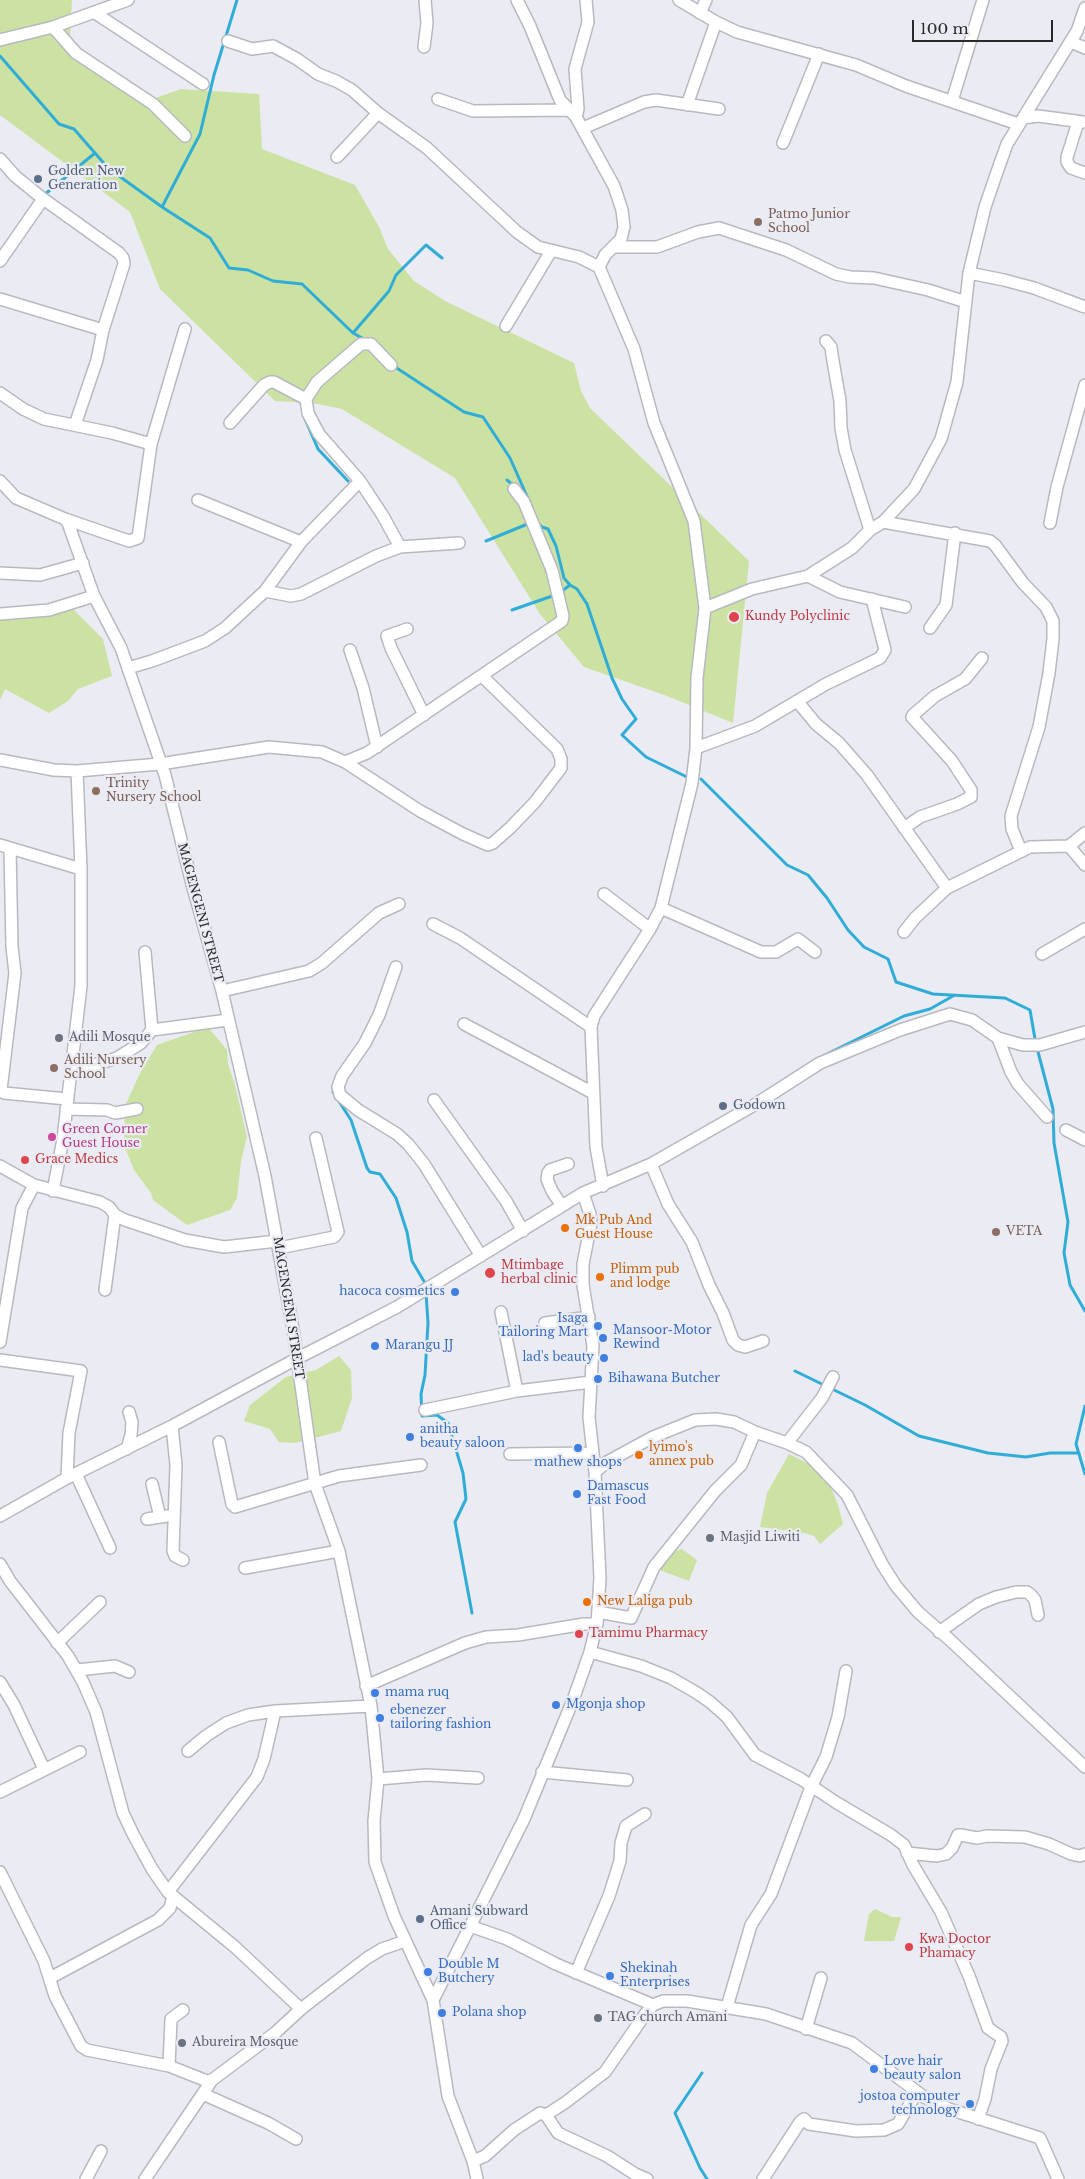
<!DOCTYPE html>
<style>
body{margin:0}
#map{position:relative;width:1085px;height:2179px;overflow:hidden;background:#eaebf3;font-family:"Libre Baskerville",serif}
canvas{display:block}
.scale{position:absolute;left:912px;top:20px;width:141px;height:22px;box-sizing:border-box;border:2px solid #2a2a2d;border-top:0;padding-left:6px;font-size:15px;line-height:18px;white-space:nowrap;color:#2a2a2d;-webkit-text-stroke:4px #eaebf3;paint-order:stroke}
</style>
<div id="map">
<canvas width="1085" height="2179"></canvas>
<div class="scale">100 m</div>
</div>
<script>
const ctx = document.querySelector('canvas').getContext('2d');
ctx.lineJoin = 'round';
function fillPath(path, color) {
  ctx.fillStyle = color;
  ctx.fill(path, 'evenodd');
}
function poly(rows) {
  const path = new Path2D();
  for (const r of rows) {
    path.moveTo(r[0], r[1]);
    for (let i = 2; i < r.length; i += 2) path.lineTo(r[i], r[i + 1]);
  }
  return path;
}
function stroke(path, color, width, dash) {
  ctx.strokeStyle = color;
  ctx.lineWidth = width;
  ctx.lineCap = dash ? 'butt' : 'round';
  ctx.setLineDash(dash || []);
  ctx.stroke(path);
}
function write(font, color, halo, rows, align = 'center') {
  ctx.font = font + ' "Libre Baskerville",serif';
  ctx.lineWidth = 4.5;
  ctx.setLineDash([]);
  ctx.textBaseline = 'middle';
  ctx.strokeStyle = halo;
  ctx.fillStyle = color;
  for (const [text, x, y, turn = 0] of rows) {
    ctx.save();
    ctx.translate(x, y);
    ctx.rotate((+turn || 0) * Math.PI / 180);
    ctx.textAlign = isNaN(turn) ? turn : align;
    if (halo) ctx.strokeText(text, 0, 0);
    ctx.fillText(text, 0, 0);
    ctx.restore();
  }
}
fillPath(poly([
 [0,0,72,0,70,38,142,103,181,89,259,94,262,149,355,185,379,227,388,249,414,281,445,301,574,363,581,391,590,408,749,561,733,723,667,696,584,667,540,614,455,478,342,409,313,403,275,401,160,289,130,212,0,115],
 [73,609,103,639,112,676,78,689,68,701,49,713,5,689,0,700,0,613],
 [208,1027,227,1050,228,1064,235,1085,247,1137,241,1161,237,1198,230,1210,187,1225,153,1200,151,1193,134,1170,124,1145,125,1106,140,1073,157,1045],
 [339,1356,351,1370,352,1398,341,1431,295,1443,279,1442,270,1429,244,1421,250,1405,286,1377,316,1370],
 [789,1454,817,1468,830,1485,838,1505,843,1524,820,1544,814,1536,805,1533,760,1527,767,1493],
 [682,1549,697,1560,689,1581,657,1569,663,1553],
 [875,1909,892,1917,901,1917,894,1941,864,1941,869,1914]
]), '#cce2a2');
stroke(poly([
 [237,0,214,75,200,134,162,207,210,238,229,268,248,270,273,281,302,284,353,333,364,339],
 [0,56,59,124,74,129,108,168,162,207],
 [44,195,95,153],
 [353,333,389,291,396,275,426,245,442,258],
 [392,365,464,412,483,417,510,458,530,503],
 [305,419,318,449,348,481],
 [507,480,514,486],
 [537,523,542,527,548,529,556,546,564,578,570,585,577,589,587,604,612,678,622,699,636,719,622,735,646,757,689,778],
 [486,541,530,523],
 [512,610,558,594,570,585],
 [701,779,787,865,808,875,827,898,848,930,864,947,888,959,896,982,933,994,1005,998,1030,1010,1035,1039],
 [1037,1048,1053,1109,1054,1143,1068,1222,1064,1253,1070,1285,1085,1311],
 [823,1056,904,1016,930,1009,953,996],
 [333,1092,351,1120,367,1168,370,1172,380,1174,396,1198,407,1232,412,1261,425,1283],
 [426,1293,428,1323,425,1375,421,1394,422,1416,437,1415,448,1423,463,1473,466,1499,455,1522,472,1613],
 [795,1371,865,1405,919,1436,988,1453,1026,1457,1050,1453,1079,1453],
 [1085,1406,1076,1444,1085,1474],
 [702,2073,675,2113,700,2168,707,2179]
]), '#30add7', 3);
const minor = poly([
 [517,0,530,26,560,100,576,117],
 [586,0,588,22,575,69,578,109,576,117,614,186,622,210,624,227,621,239,605,255,599,267,634,349,654,423,694,521,705,608,697,678,696,748,692,783,661,908,650,929,594,1016,591,1027,596,1147,603,1186],
 [679,0,716,22,737,32,856,65,906,86,1018,124],
 [95,13,203,84],
 [700,13,706,0],
 [53,27,76,53,153,104,185,136],
 [0,40,53,27,128,0],
 [228,41,252,49,273,46,297,59,318,74,336,81,352,90,378,113,427,148,517,232,538,247,579,257,599,267],
 [1071,42,1085,48],
 [424,47,427,23,425,0],
 [438,99,473,111,568,110],
 [952,101,983,0],
 [687,105,716,22],
 [1023,118,1038,116,1083,122],
 [1078,122,1067,157,1067,162,1071,168,1085,173],
 [583,128,644,102,656,100,719,109],
 [783,143,819,54],
 [337,157,378,113],
 [0,159,15,176,42,198,119,253,123,258,124,264,103,330,97,360,75,425],
 [614,247,657,247,698,232,719,228,786,250,836,274,850,277,874,278,928,290,966,302],
 [0,261,43,199],
 [969,273,1004,280,1034,288,1085,307],
 [0,299,103,330],
 [506,326,551,251],
 [826,341,831,347,832,355,840,401,841,428,845,450,870,530],
 [391,365,371,344,361,344,317,382,306,399,308,413,319,434,360,481,383,516,400,547],
 [0,393,23,409,44,419,112,433,151,444],
 [230,423,264,385,270,382,274,382,306,399],
 [0,481,16,498,65,519,68,523,94,596,121,648,165,775,192,884,222,991,265,1176,293,1329,315,1484,339,1551,371,1706,378,1779,374,1821,375,1862,394,1916,433,2000,448,2096,473,2161,477,2179],
 [198,500,301,542],
 [65,519,129,541,138,538,151,444,185,329],
 [883,522,990,541,995,545,1023,583,1046,607,1053,621,1053,639,1049,673,1039,727,1011,816,1012,829,1021,851],
 [1050,523,1057,487,1085,385],
 [0,573,40,575,83,563],
 [808,576,840,592,905,607],
 [265,591,291,596,301,594,376,556,400,547,459,543],
 [705,608,752,589,808,576,852,548,870,530,883,522,914,489,941,439,957,382,969,273,985,207,997,172,1007,144,1077,31,1085,8],
 [0,614,49,610,94,596],
 [930,628,946,605,955,533],
 [407,629,387,636,391,648,424,715],
 [350,650,363,688,377,747],
 [128,668,152,661,205,641,225,628,265,591,301,542,360,481],
 [797,701,816,724,839,743,867,775,947,888],
 [696,748,755,726,826,684,880,658,885,650,872,599],
 [0,760,54,770,77,771,160,764,269,747,322,752,345,762,420,811,463,834,488,845,493,843,510,828,535,802,561,768,561,759,557,749,482,676],
 [345,762,367,753,562,621,563,616,552,570,524,502,514,489],
 [904,828,920,817,957,804,971,797,971,790,952,761,912,717,913,715,935,696,965,679,982,658],
 [0,845,81,869],
 [1069,846,1085,833],
 [10,849,12,947,15,973,1,1090,4,1093,67,1099],
 [604,894,650,929],
 [661,908,761,952,776,952,798,939,815,952],
 [433,924,460,938,591,1027],
 [904,932,915,918,947,888,1030,847,1069,846,1085,865],
 [1042,954,1085,929],
 [396,967,379,1015,365,1043,342,1076,338,1087,340,1095,358,1110,397,1134,408,1144,424,1164,481,1256],
 [222,991,309,971,322,963,379,913,399,904],
 [464,1024,593,1093],
 [152,1030,228,1020],
 [998,1038,1011,1072,1018,1084,1047,1117],
 [72,1065,94,1065,117,1058,141,1043,152,1030,145,952],
 [434,1100,506,1201,523,1231],
 [66,1109,107,1110,115,1113,137,1109],
 [1066,1130,1085,1140],
 [651,1164,668,1204,692,1242,709,1285,723,1313,733,1340,738,1345,745,1347,763,1341],
 [0,1166,34,1185,100,1202,109,1207,115,1215,125,1220,185,1240,224,1247,277,1241],
 [53,1191,63,1139,81,986,81,869,77,771],
 [562,1206,552,1191,547,1179,548,1173,550,1170,568,1164],
 [279,1248,334,1237,338,1232,316,1138],
 [105,1290,115,1215],
 [501,1312,517,1391],
 [545,1323,589,1317],
 [0,1342,22,1208,34,1185],
 [0,1360,81,1371,69,1433,67,1478],
 [425,1410,517,1391,591,1382],
 [172,1426,176,1465,173,1551,175,1556,183,1560],
 [219,1442,232,1504,235,1507,339,1476,421,1465],
 [787,1443,822,1398,833,1377],
 [127,1449,131,1435,132,1422,129,1412],
 [510,1454,592,1453],
 [595,1472,607,1462,653,1437,695,1420,716,1419,734,1422,755,1432,787,1443,806,1452,847,1495,882,1564,896,1586,918,1612,950,1640,1085,1767],
 [76,1474,110,1548],
 [152,1484,160,1517],
 [0,1516,67,1478,172,1426,298,1358,397,1307,583,1193,651,1164,756,1104,820,1063,900,1030,950,1014,972,1020,998,1038,1023,1045,1040,1045,1085,1032],
 [147,1519,167,1516],
 [0,1564,10,1581,68,1656,83,1682,96,1712,123,1813,133,1834,152,1869,168,1892,235,1947,301,2009],
 [245,1568,339,1551],
 [598,1612,631,1618,654,1567,715,1491,741,1465,755,1432],
 [939,1632,979,1604,996,1597,1016,1592,1027,1592,1031,1595,1035,1600,1038,1615],
 [57,1643,100,1602],
 [590,1652,641,1666,671,1678,697,1693,710,1702,727,1717,755,1755,801,1779,837,1803,891,1835,904,1845,913,1865,941,1912,969,1976,988,2028,1001,2037,1002,2041,991,2069,985,2099,978,2119],
 [77,1670,115,1666,129,1672],
 [0,1682,14,1705,44,1769],
 [366,1686,465,1643,486,1637,518,1635,584,1624,597,1624],
 [188,1751,206,1736,226,1723,248,1715,275,1711,371,1706],
 [542,1772,627,1780],
 [378,1779,426,1775,478,1778],
 [0,1792,80,1752],
 [907,1853,937,1856,946,1854,952,1848,958,1835,961,1835,977,1838,987,1836,1025,1837,1049,1844,1071,1854,1080,1856,1085,1854],
 [0,1872,44,1961,55,1996,81,2046,87,2050,169,2066,207,2081,212,2080,275,2033,301,2009,367,1958,382,1949,405,1941],
 [168,1892,257,1777,264,1759,275,1711],
 [470,1926,507,1939,556,1964,653,2005],
 [576,1973,609,1896,620,1861,621,1843,626,1826,645,1814],
 [50,1978,158,1920,170,1908,173,1896],
 [433,2000,524,1819,573,1700,590,1652,597,1624,600,1578,595,1472,589,1417,593,1346,583,1285,583,1264,591,1223,590,1214,583,1193],
 [727,2007,751,1925,771,1894,811,1787,826,1757,838,1717,846,1671],
 [806,2029,821,1978],
 [169,2066,171,2019,183,2010],
 [203,2094,268,2123,296,2139],
 [546,2115,566,2102,605,2072,646,2013,653,2005,663,2001,687,2001,766,2014,852,2043,924,2097,949,2109,1040,2138,1058,2179],
 [473,2161,485,2156,514,2130,540,2113,546,2115,558,2133,607,2156,635,2174,647,2179],
 [86,2179,101,2151],
 [145,2179,212,2080],
 [763,2179,800,2122,804,2119,809,2124,856,2131,884,2130,898,2124,917,2092]
]);
stroke(minor, '#b7b9c0', 14);
stroke(minor, '#fff', 11);
for (const [x, y, r, color] of [
 [38,179,5,"#5c6f8a"],
 [758,222,5,"#8d6e63"],
 [734,617,6,"#e0444e"],
 [96,791,5,"#8d6e63"],
 [59,1038,5,"#6b7280"],
 [54,1068,5,"#8d6e63"],
 [723,1106,5,"#5c6f8a"],
 [52,1137,5,"#d1479c"],
 [25,1160,5,"#e0444e"],
 [565,1228,5,"#e8710a"],
 [996,1232,5,"#8d6e63"],
 [490,1273,6,"#e0444e"],
 [600,1277,5,"#e8710a"],
 [455,1292,5,"#3f7fe0"],
 [598,1326,5,"#3f7fe0"],
 [603,1338,5,"#3f7fe0"],
 [375,1346,5,"#3f7fe0"],
 [604,1358,5,"#3f7fe0"],
 [598,1379,5,"#3f7fe0"],
 [410,1437,5,"#3f7fe0"],
 [578,1448,5,"#3f7fe0"],
 [639,1455,5,"#e8710a"],
 [577,1494,5,"#3f7fe0"],
 [710,1538,5,"#6b7280"],
 [587,1602,5,"#e8710a"],
 [579,1634,5,"#e0444e"],
 [375,1693,5,"#3f7fe0"],
 [556,1705,5,"#3f7fe0"],
 [380,1718,5,"#3f7fe0"],
 [420,1919,5,"#5c6f8a"],
 [909,1947,5,"#e0444e"],
 [428,1972,5,"#3f7fe0"],
 [610,1976,5,"#3f7fe0"],
 [442,2013,5,"#3f7fe0"],
 [598,2018,5,"#6b7280"],
 [182,2043,5,"#6b7280"],
 [874,2069,5,"#3f7fe0"],
 [970,2104,5,"#3f7fe0"]
]) {
  const dot = new Path2D();
  dot.arc(x, y, r, 0, 2 * Math.PI);
  ctx.fillStyle = color;
  ctx.fill(dot);
  stroke(dot, '#eaebf3', 2);
}
write('12px', '#4e5e75', '#eaebf3', [
 ["Golden New",48,172],
 ["Generation",48,186],
 ["Godown",733,1106],
 ["Amani Subward",430,1912],
 ["Office",430,1926]
], 'left');
write('12px', '#785e54', '#eaebf3', [
 ["Patmo Junior",768,215],
 ["School",768,229],
 ["Trinity",106,784],
 ["Nursery School",106,798],
 ["Adili Nursery",64,1061],
 ["School",64,1075],
 ["VETA",1006,1232]
], 'left');
write('12px', '#be3a42', '#eaebf3', [
 ["Kundy Polyclinic",745,617],
 ["Grace Medics",35,1160],
 ["Mtimbage",501,1266],
 ["herbal clinic",501,1280],
 ["Tamimu Pharmacy",589,1634],
 ["Kwa Doctor",919,1940],
 ["Phamacy",919,1954]
], 'left');
write('12px', '#2a2a2d', '#eaebf3', [
 ["MAGENGENI STREET",200,913,75],
 ["MAGENGENI STREET",288,1308,81]
]);
write('12px', '#5b616d', '#eaebf3', [
 ["Adili Mosque",69,1038],
 ["Masjid Liwiti",720,1538],
 ["TAG church Amani",608,2018],
 ["Abureira Mosque",192,2043]
], 'left');
write('12px', '#b23c85', '#eaebf3', [
 ["Green Corner",62,1130],
 ["Guest House",62,1144]
], 'left');
write('12px', '#c56008', '#eaebf3', [
 ["Mk Pub And",575,1221],
 ["Guest House",575,1235],
 ["Plimm pub",610,1270],
 ["and lodge",610,1284],
 ["lyimo's",649,1448],
 ["annex pub",649,1462],
 ["New Laliga pub",597,1602]
], 'left');
write('12px', '#366cbe', '#eaebf3', [
 ["hacoca cosmetics",445,1292,"right"],
 ["Isaga",588,1319,"right"],
 ["Tailoring Mart",588,1333,"right"],
 ["Mansoor-Motor",613,1331],
 ["Rewind",613,1345],
 ["Marangu JJ",385,1346],
 ["lad's beauty",594,1358,"right"],
 ["Bihawana Butcher",608,1379],
 ["anitha",420,1430],
 ["beauty saloon",420,1444],
 ["mathew shops",578,1463,"center"],
 ["Damascus",587,1487],
 ["Fast Food",587,1501],
 ["mama ruq",385,1693],
 ["Mgonja shop",566,1705],
 ["ebenezer",390,1711],
 ["tailoring fashion",390,1725],
 ["Double M",438,1965],
 ["Butchery",438,1979],
 ["Shekinah",620,1969],
 ["Enterprises",620,1983],
 ["Polana shop",452,2013],
 ["Love hair",884,2062],
 ["beauty salon",884,2076],
 ["jostoa computer",960,2097,"right"],
 ["technology",960,2111,"right"]
], 'left');
</script>
